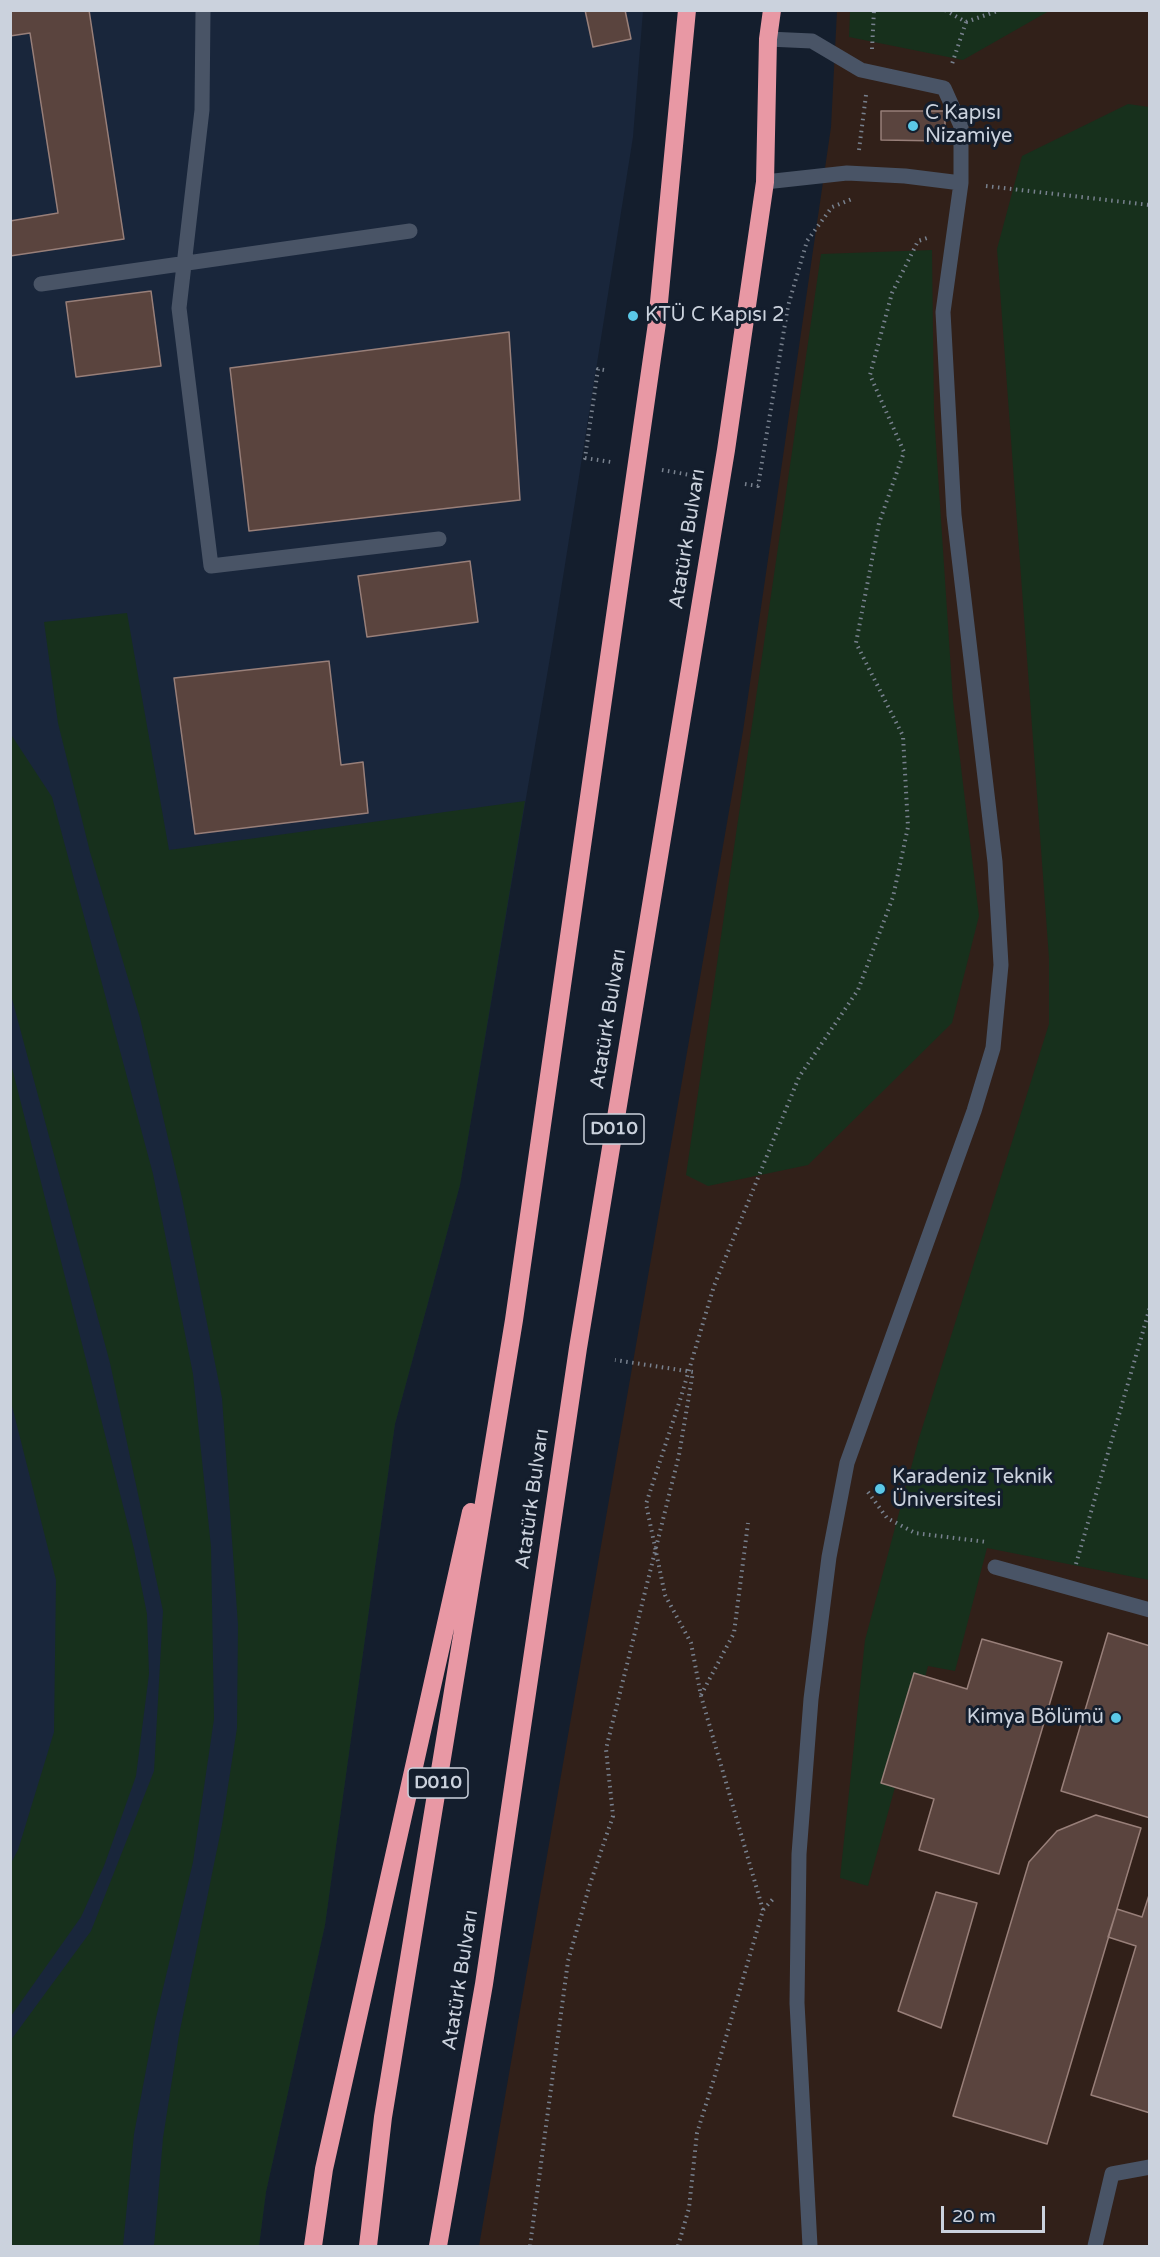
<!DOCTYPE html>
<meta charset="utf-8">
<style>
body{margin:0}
#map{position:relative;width:1160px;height:2257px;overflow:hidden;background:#141e2d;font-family:"Varela Round",sans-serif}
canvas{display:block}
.frame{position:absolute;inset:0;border:12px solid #cbd2dd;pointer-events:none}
.scale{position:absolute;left:941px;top:2206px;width:104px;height:27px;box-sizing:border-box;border:3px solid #cbd2dd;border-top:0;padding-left:8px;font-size:18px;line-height:21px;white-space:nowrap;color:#cbd2dd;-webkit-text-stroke:4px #141e2d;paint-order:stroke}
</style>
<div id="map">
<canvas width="1160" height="2257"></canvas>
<div class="frame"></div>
<div class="scale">20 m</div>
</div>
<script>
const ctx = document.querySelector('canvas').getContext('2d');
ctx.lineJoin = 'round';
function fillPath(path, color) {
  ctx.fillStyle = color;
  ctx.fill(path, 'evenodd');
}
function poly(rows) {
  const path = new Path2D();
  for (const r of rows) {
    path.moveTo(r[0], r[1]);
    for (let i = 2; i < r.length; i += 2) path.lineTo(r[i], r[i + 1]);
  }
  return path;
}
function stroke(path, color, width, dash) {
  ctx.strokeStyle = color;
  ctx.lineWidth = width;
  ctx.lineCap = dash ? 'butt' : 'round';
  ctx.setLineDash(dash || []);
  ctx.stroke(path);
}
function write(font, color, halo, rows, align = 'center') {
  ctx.font = font + ' "Varela Round",sans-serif';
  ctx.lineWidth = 6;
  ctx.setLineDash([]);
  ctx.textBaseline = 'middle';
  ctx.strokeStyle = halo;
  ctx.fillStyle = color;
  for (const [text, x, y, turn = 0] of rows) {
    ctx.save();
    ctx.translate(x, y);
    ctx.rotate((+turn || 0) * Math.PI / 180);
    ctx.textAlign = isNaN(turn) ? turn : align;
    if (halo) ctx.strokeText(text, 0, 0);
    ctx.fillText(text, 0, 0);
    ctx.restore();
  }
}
fillPath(poly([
 [11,11,643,11,633,137,553,640,460,1185,395,1424,325,1925,266,2192,259,2246,11,2246]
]), '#19263b');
fillPath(poly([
 [837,11,1149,11,1149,2246,479,2246,743,731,831,127]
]), '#312019');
fillPath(poly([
 [850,11,850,10,1049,11,963,60,849,37],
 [1128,104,1149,107,1149,1580,987,1548,955,1671,928,1666,868,1886,840,1878,865,1640,919,1438,1049,1024,1049,958,997,249,1022,156],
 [932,250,934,414,953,701,979,916,952,1023,808,1165,708,1186,686,1175,821,254],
 [127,613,169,850,525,801,460,1185,395,1424,325,1925,266,2192,259,2246,154,2246,163,2138,179,2035,222,1825,237,1728,238,1625,222,1398,182,1198,140,1018,90,852,58,723,44,622],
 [10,733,52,797,153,1174,193,1374,211,1547,214,1719,193,1862,155,2022,134,2134,123,2246,11,2246,11,2040,91,1931,154,1771,163,1611,110,1363,11,995],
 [10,1060,134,1549,147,1614,149,1674,136,1776,104,1866,81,1917,11,2016,11,1863,18,1850,54,1732,56,1580,11,1402]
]), '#17301c');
const building = poly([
 [10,10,89,10,124,239,10,256,10,221,58,213,30,33,10,36,10,10],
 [585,10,625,10,631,39,593,47,585,10],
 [881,111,945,111,945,141,881,140,881,111],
 [151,291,161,366,76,377,66,302,151,291],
 [509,332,520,500,249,531,230,368,509,332],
 [470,561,478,622,367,637,358,576,470,561],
 [329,661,341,765,363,762,368,813,195,834,174,678,329,661],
 [1108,1633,1150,1646,1150,1818,1061,1791,1108,1633],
 [982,1639,1062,1662,999,1874,919,1850,934,1799,881,1783,914,1673,967,1689,982,1639],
 [1096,1815,1141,1828,1047,2144,953,2116,1029,1862,1057,1831,1096,1815],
 [936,1892,977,1903,941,2028,898,2011,936,1892],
 [1150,1892,1150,2113,1091,2095,1136,1946,1108,1937,1117,1909,1142,1917,1150,1892]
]);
fillPath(building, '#5a443e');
stroke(building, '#987f79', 1.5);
stroke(poly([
 [945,10,966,22,952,64],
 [966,22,1000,10],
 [872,49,874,10],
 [859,150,866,95],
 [986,186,1150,205],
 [604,370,598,369,585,458,611,462],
 [662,470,696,476],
 [745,484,758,486,788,306,807,241,832,207,852,199],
 [868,1492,887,1518,915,1533,987,1542],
 [1076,1564,1150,1307],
 [701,1695,734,1633,748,1523],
 [763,1910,701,1696,691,1643,665,1595,646,1504,681,1397,714,1286,799,1077,858,990,893,897,908,827,903,736,856,643,879,523,904,452,870,375,892,293,918,241,930,237],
 [530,2246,568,1961,590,1884,613,1816,606,1749,679,1455,693,1372,615,1360],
 [678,2246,689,2208,697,2133,713,2082,763,1910,773,1899]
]), '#78818e', 4, [1.5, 4.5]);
stroke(poly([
 [203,10,202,110,179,308,211,566,439,539],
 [768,39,812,41,861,70,944,88,961,126,961,183,943,312,954,515,995,862,1001,965,993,1048,974,1111,847,1463,829,1557,811,1699,799,1854,797,2003,810,2246],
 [765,182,847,173,905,176,961,183],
 [41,284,410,231],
 [995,1567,1150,1610],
 [1095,2246,1112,2174,1150,2167]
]), '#495466', 15);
stroke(poly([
 [313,2246,324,2169,471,1512],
 [368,2246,383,2117,514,1320,657,323,687,10],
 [438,2246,484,1984,578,1348,726,450,765,182,768,39,772,10]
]), '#e898a4', 18);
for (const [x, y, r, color] of [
 [913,126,6,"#5bc8e7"],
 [633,316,6,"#5bc8e7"],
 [880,1489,6,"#5bc8e7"],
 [1116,1718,6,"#5bc8e7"]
]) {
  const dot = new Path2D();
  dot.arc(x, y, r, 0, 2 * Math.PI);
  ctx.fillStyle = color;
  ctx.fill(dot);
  stroke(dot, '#141e2d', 2);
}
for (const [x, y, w] of [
 [614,1129,60],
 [438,1783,60]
]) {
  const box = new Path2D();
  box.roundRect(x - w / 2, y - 15, w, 30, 4.5);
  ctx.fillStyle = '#141e2d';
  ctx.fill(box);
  stroke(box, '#cbd2dd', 1.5);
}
write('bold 18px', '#cbd2dd', null, [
 ["D010",614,1129],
 ["D010",438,1783]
]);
write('20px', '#cbd2dd', '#141e2d', [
 ["C Kapısı",925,114],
 ["Nizamiye",925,137],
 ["KTÜ C Kapısı 2",645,316],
 ["Karadeniz Teknik",892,1478],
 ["Üniversitesi",892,1501],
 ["Kimya Bölümü",1104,1718,"right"]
], 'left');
write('20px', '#cbd2dd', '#141e2d', [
 ["Atatürk Bulvarı",688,539,-81],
 ["Atatürk Bulvarı",609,1019,-81],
 ["Atatürk Bulvarı",533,1499,-82],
 ["Atatürk Bulvarı",461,1980,-81]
]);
</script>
